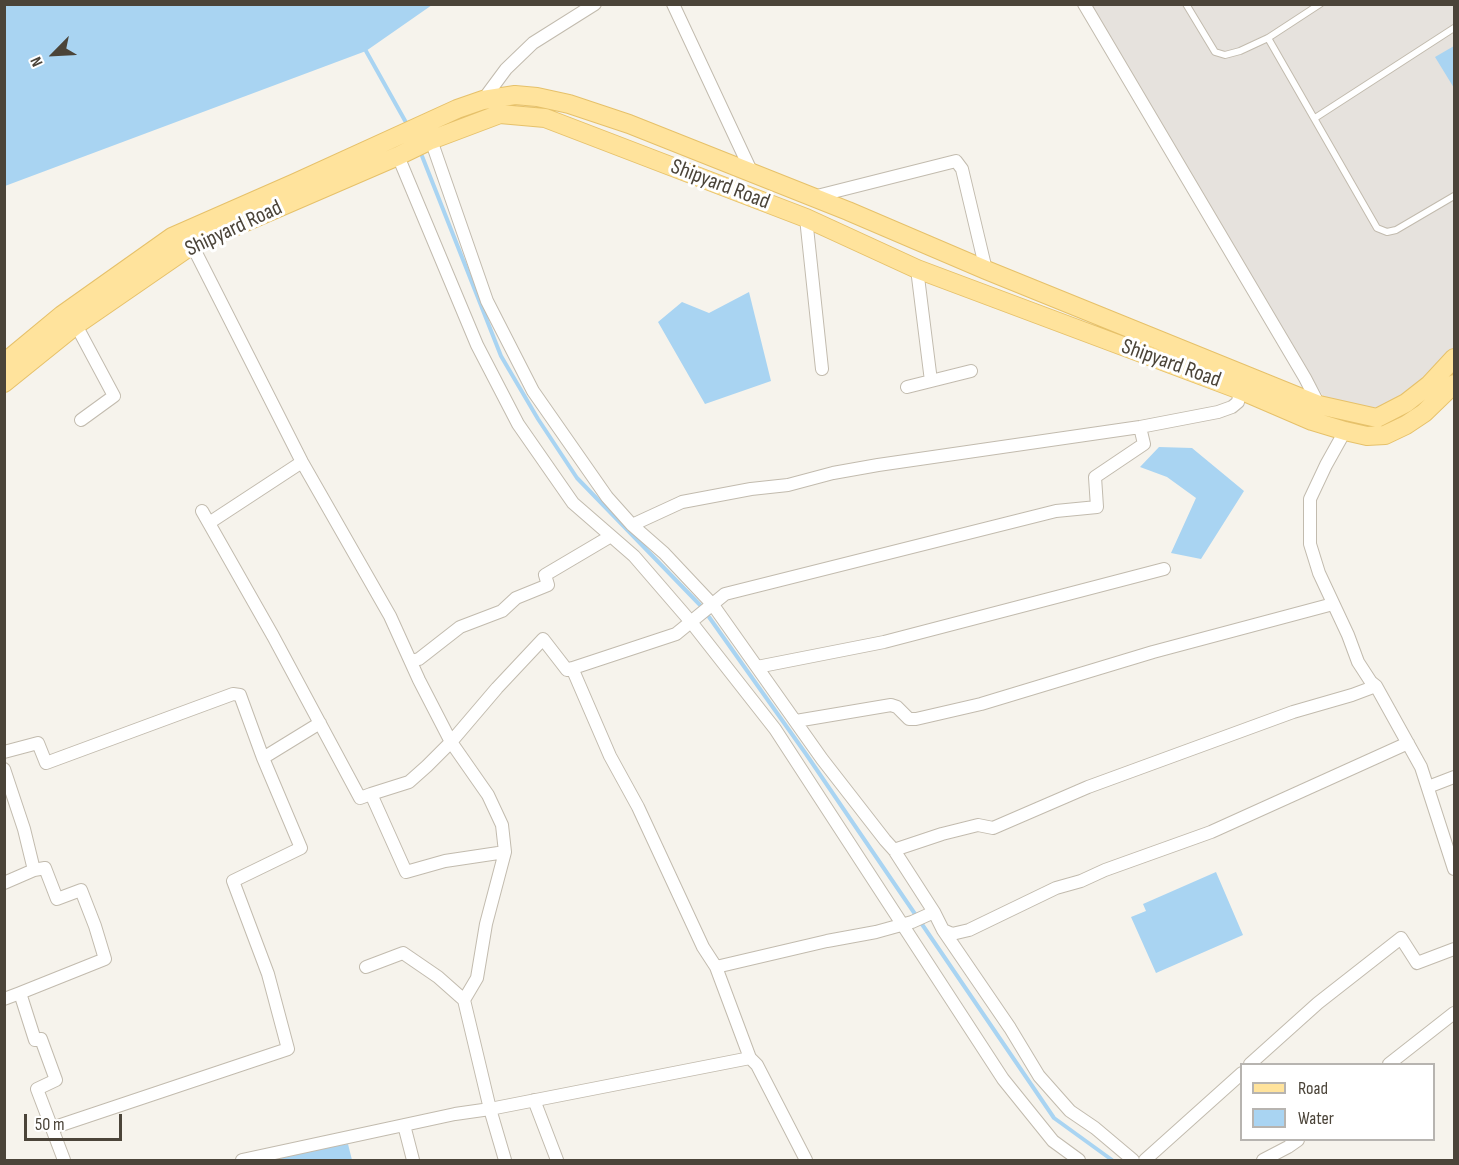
<!DOCTYPE html>
<style>
body{margin:0}
#map{position:relative;width:1459px;height:1165px;overflow:hidden;background:#f6f3ec;font-family:"Sofia Sans Condensed",sans-serif}
canvas{display:block}
.frame{position:absolute;inset:0;border:6px solid #4b4439;pointer-events:none}
.legend{position:absolute;left:1240px;top:1063px;width:195px;height:78px;box-sizing:border-box;background:#fff;border:2px solid #b7b4b0;margin:0;padding:8px 10px;list-style:none;font-size:18px;color:#4b4439}
.legend li{display:flex;align-items:center;gap:12px;height:30px}
.legend b{width:30px;border:2px solid #b7b4b0}
.north{position:absolute;left:24px;top:24px;width:60px;height:60px;-webkit-text-stroke:4px #fff;paint-order:stroke;rotate:246deg;font-size:16px;font-weight:700;line-height:24px;text-align:center;color:#4b4439}
.north::after{content:'';display:block;margin:auto;width:21px;height:27px;background:#4b4439;clip-path:polygon(50% 0,100% 100%,50% 72%,0 100%)}
.scale{position:absolute;left:24px;top:1114px;width:98px;height:27px;box-sizing:border-box;border:3px solid #4b4439;border-top:0;padding-left:8px;font-size:18px;line-height:21px;white-space:nowrap;color:#4b4439;-webkit-text-stroke:4px #fff;paint-order:stroke}
</style>
<div id="map">
<canvas width="1459" height="1165"></canvas>
<div class="frame"></div>
<ul class="legend">
<li><b style="height:8px;background:#ffe39c"></b>Road</li>
<li><b style="height:16px;background:#a9d4f2"></b>Water</li>
</ul>
<div class="north">N</div>
<div class="scale">50 m</div>
</div>
<script>
const ctx = document.querySelector('canvas').getContext('2d');
ctx.lineJoin = 'round';
function fillPath(path, color) {
  ctx.fillStyle = color;
  ctx.fill(path, 'evenodd');
}
function poly(rows) {
  const path = new Path2D();
  for (const r of rows) {
    path.moveTo(r[0], r[1]);
    for (let i = 2; i < r.length; i += 2) path.lineTo(r[i], r[i + 1]);
  }
  return path;
}
function stroke(path, color, width, dash) {
  ctx.strokeStyle = color;
  ctx.lineWidth = width;
  ctx.lineCap = dash ? 'butt' : 'round';
  ctx.setLineDash(dash || []);
  ctx.stroke(path);
}
function write(font, color, halo, rows, align = 'center') {
  ctx.font = font + ' "Sofia Sans Condensed",sans-serif';
  ctx.lineWidth = 6;
  ctx.setLineDash([]);
  ctx.textBaseline = 'middle';
  ctx.strokeStyle = halo;
  ctx.fillStyle = color;
  for (const [text, x, y, turn = 0] of rows) {
    ctx.save();
    ctx.translate(x, y);
    ctx.rotate((+turn || 0) * Math.PI / 180);
    ctx.textAlign = isNaN(turn) ? turn : align;
    if (halo) ctx.strokeText(text, 0, 0);
    ctx.fillText(text, 0, 0);
    ctx.restore();
  }
}
fillPath(poly([
 [1088,5,1454,5,1454,348,1418,385,1376,410,1326,401,1230,244]
]), '#e6e2dd');
fillPath(poly([
 [5,4,432,4,432,5,366,51,5,186],
 [1454,46,1454,88,1435,57],
 [749,292,771,381,705,404,658,322,682,302,709,313],
 [1159,447,1192,448,1244,491,1201,559,1171,553,1196,498,1167,477,1140,467],
 [1216,872,1243,935,1156,973,1131,917,1146,911,1143,904],
 [348,1144,352,1160,273,1160,273,1156]
]), '#a9d4f2');
stroke(poly([
 [366,51,408,126],
 [422,156,501,356,538,419,577,478,701,606],
 [709,617,806,754,1054,1118,1112,1160]
]), '#a9d4f2', 4);
const lane = poly([
 [1186,4,1215,52,1225,55,1240,51,1268,38,1320,4],
 [1268,38,1377,228,1387,232,1396,230,1454,196],
 [1315,118,1454,28]
]);
const street = poly([
 [673,4,752,173],
 [1084,4,1305,378,1319,405],
 [483,100,506,69,533,43,595,4],
 [431,140,487,301,533,391,607,497,632,525,664,553,713,605,822,759,885,840,894,850,934,912,943,930,1010,1028,1039,1076,1070,1111,1095,1128,1133,1160],
 [398,156,477,345,518,424,573,503,634,556,691,622,775,729,1003,1079,1053,1141,1079,1160],
 [813,197,956,161,962,169,986,270],
 [806,218,822,369],
 [192,245,302,462,390,616,419,680,451,742,488,795,502,825,505,852,486,924,477,978,464,1000],
 [76,325,114,396,81,420],
 [931,381,971,371],
 [907,387,931,381,917,269],
 [1345,431,1326,465,1310,499,1310,544,1319,573,1348,635,1358,662,1371,682,1376,686,1421,767,1454,869],
 [202,511,273,636,360,798,371,794,406,872,445,861,505,852],
 [209,523,302,462],
 [632,525,682,502,751,489,788,485,833,473,878,465,1140,427,1218,412,1232,407,1238,402,1240,390],
 [411,661,419,659,460,627,502,611,516,598,548,585,545,575,611,536],
 [757,667,884,642,1164,569],
 [572,668,610,756,638,807,703,947,716,967,750,1058,757,1065,806,1160],
 [796,721,891,705,897,707,909,719,916,719,981,704,1153,652,1333,604],
 [4,752,38,743,46,763,233,694,240,695,263,758],
 [4,769,24,829,34,870,4,883],
 [1428,787,1454,777],
 [371,794,409,782,427,766,451,742,497,688,543,639,567,670,676,634,725,594,1056,511,1097,507,1095,477,1144,444,1140,427],
 [894,850,942,834,978,825,993,828,1088,787,1293,712,1352,695,1376,686],
 [34,870,45,868,57,899,81,890,95,926,105,959,20,993,35,1040,41,1039,56,1080,37,1089,64,1160],
 [943,930,952,934,969,930,1056,888,1081,881,1105,870,1211,832,1408,743],
 [716,967,827,941,876,932,912,922,934,912],
 [4,999,20,993],
 [1250,1064,1318,1003,1401,938,1417,963,1454,949],
 [1389,1064,1454,1013],
 [534,1100,557,1160],
 [404,1125,413,1160],
 [52,1128,288,1049,268,974,233,881,301,848,263,758,320,723],
 [242,1160,455,1114,490,1109,464,1000,438,977,403,953,366,967],
 [505,1160,490,1109,750,1058],
 [1145,1160,1242,1073],
 [1263,1160,1288,1147,1298,1140]
]);
const primary = poly([
 [4,363,62,315,172,237,295,183,457,109,483,100,515,95,537,97,569,104,629,124,848,211,986,270,1319,405,1377,418,1406,403,1429,385,1454,358],
 [4,383,76,325,192,245,398,156,431,140,500,114,545,118,806,218,917,269,1240,390,1312,421,1345,431,1367,436,1385,435,1406,425,1424,413,1454,384]
]);
stroke(lane, '#c2bbae', 8);
stroke(street, '#c2bbae', 14);
stroke(primary, '#e6c16a', 20);
stroke(lane, '#fff', 6);
stroke(street, '#fff', 12);
stroke(primary, '#ffe39c', 18);
write('22px', '#4b4439', '#fff', [
 ["Shipyard Road",720,185,21],
 ["Shipyard Road",234,229,-25],
 ["Shipyard Road",1171,364,20]
]);
</script>
